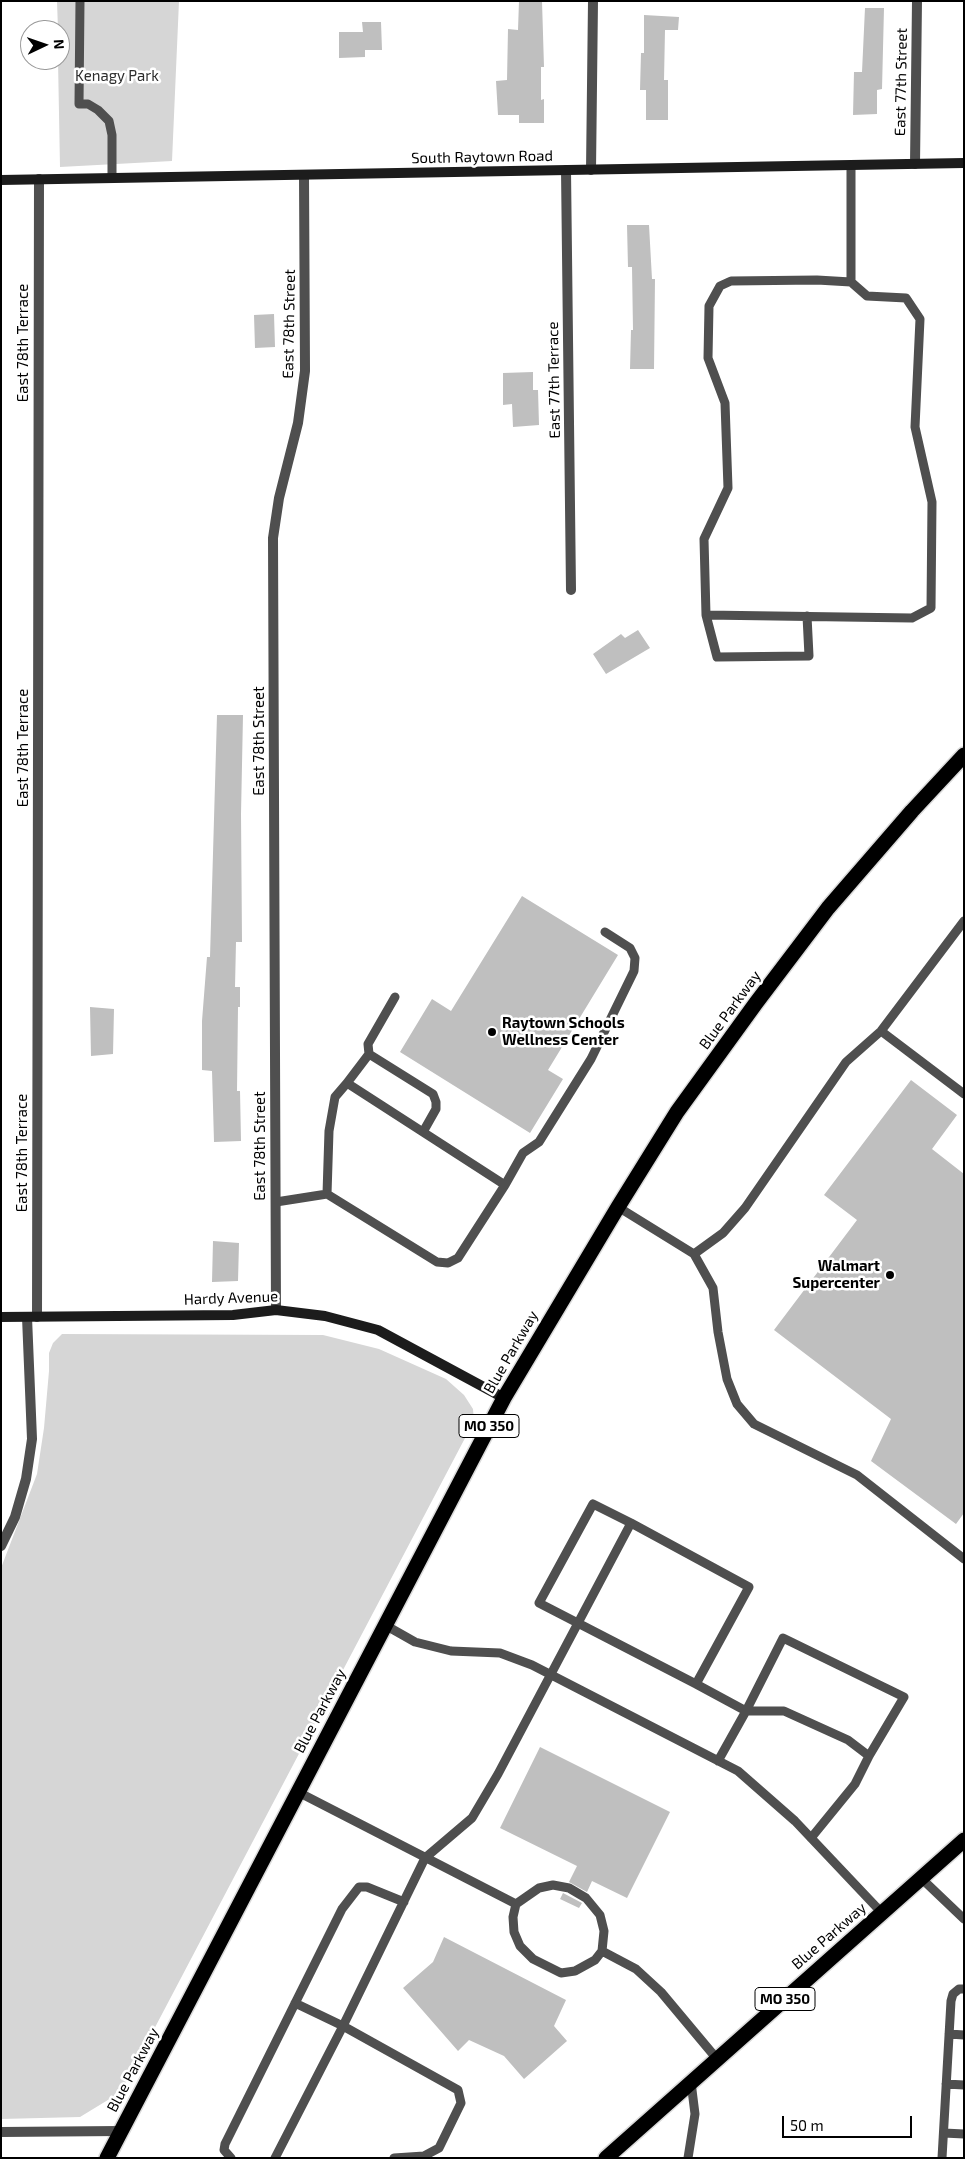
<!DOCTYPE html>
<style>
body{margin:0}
#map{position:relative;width:965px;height:2159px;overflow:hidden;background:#fff;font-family:"Exo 2",sans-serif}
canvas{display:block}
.frame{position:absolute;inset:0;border:2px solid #000;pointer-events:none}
.north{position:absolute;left:20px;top:20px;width:50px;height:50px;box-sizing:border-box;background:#fff;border:1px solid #999;border-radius:50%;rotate:87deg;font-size:14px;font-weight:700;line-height:20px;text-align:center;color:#000}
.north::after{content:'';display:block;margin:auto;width:18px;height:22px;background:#000;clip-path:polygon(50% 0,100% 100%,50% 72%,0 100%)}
.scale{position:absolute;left:782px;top:2116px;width:130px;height:22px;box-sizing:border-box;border:2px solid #000;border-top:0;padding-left:6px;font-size:15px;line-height:18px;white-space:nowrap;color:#000;-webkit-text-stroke:4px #fff;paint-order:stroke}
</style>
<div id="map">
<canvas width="965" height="2159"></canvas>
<div class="frame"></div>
<div class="north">N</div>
<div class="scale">50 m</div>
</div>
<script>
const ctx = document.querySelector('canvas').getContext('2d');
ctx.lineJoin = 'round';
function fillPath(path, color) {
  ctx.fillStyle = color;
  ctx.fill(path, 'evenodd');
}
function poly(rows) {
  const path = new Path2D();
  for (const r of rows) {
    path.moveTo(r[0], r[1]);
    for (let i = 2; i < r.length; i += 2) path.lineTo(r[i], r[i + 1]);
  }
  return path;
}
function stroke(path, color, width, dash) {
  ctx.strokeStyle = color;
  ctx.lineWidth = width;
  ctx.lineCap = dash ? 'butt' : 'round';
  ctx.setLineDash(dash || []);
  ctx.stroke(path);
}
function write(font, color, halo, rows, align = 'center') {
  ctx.font = font + ' "Exo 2",sans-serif';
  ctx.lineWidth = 5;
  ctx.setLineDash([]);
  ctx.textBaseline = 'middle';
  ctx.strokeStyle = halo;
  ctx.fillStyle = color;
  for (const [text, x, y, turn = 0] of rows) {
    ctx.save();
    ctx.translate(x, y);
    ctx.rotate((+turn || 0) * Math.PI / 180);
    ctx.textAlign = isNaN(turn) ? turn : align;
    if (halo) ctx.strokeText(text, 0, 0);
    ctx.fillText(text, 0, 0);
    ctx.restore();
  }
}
fillPath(poly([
 [57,1,179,1,172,161,60,167,58,60,60,60,60,30,58,30],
 [62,1334,323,1335,379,1349,446,1379,464,1395,473,1409,474,1421,121,2092,80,2117,1,2119,1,1568,37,1474,44,1428,49,1371,49,1353,53,1343]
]), '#d6d6d6');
fillPath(poly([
 [519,1,542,1,544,67,541,67,541,100,544,99,544,123,519,123,519,115,498,115,496,81,507,80,508,29,518,30],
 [865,8,884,8,882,89,877,90,877,114,853,115,854,72,862,72],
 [644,15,679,17,678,30,665,30,664,80,668,80,668,120,646,120,646,90,640,90,641,53,644,53],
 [362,22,381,22,382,50,365,50,365,57,339,58,339,32,363,32],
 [627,225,649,225,652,279,655,279,654,369,630,369,631,330,633,330,632,267,628,267],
 [274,314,275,347,255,348,254,315],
 [533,372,533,390,538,390,539,425,513,427,512,404,503,405,503,373],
 [638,630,650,648,606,674,593,654,621,634,625,638],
 [217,715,243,715,241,814,242,942,236,942,235,987,240,987,240,1007,238,1007,237,1091,240,1091,241,1141,214,1142,212,1071,202,1070,202,1021,207,957,210,957],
 [522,896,618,955,548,1070,563,1079,530,1133,400,1052,432,999,451,1011],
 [90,1007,114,1009,113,1054,91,1056],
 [911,1080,957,1115,932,1149,964,1174,964,1513,956,1524,871,1461,891,1419,774,1330,857,1220,824,1195],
 [213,1241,239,1243,238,1281,212,1282],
 [540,1747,670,1812,627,1898,592,1881,587,1892,569,1882,577,1866,500,1828],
 [563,1893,582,1903,579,1908,560,1899],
 [444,1937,566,2000,554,2026,567,2041,524,2079,504,2056,469,2040,458,2051,403,1988,433,1962]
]), '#bfbfbf');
const highway = poly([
 [107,2158,504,1398,618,1207,677,1112,756,1003,828,908,912,811,964,755],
 [606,2158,964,1840]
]);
stroke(highway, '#dbdbdb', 18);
stroke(poly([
 [80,1,79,104,88,104,98,110,109,121,112,135,112,178],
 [706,615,912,618,931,608,932,502,915,427,920,319,906,298,867,296,851,282,851,165],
 [807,616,809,656,717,657,706,615,704,539,728,488,725,403,708,358,709,306,720,286,731,281,817,280,851,282],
 [881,1031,964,1094],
 [369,1054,368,1044,395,997],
 [347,1083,369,1054,433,1094,436,1102,436,1109,423,1132],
 [505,1185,523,1153,539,1142,591,1059,634,971,635,958,630,948,605,932],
 [276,1202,327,1194,329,1131,335,1097,347,1083,505,1185,458,1258,448,1263,437,1262,327,1194],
 [618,1207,694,1254,723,1233,745,1208,846,1062,881,1031,964,921],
 [694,1254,713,1288,718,1332,727,1379,737,1404,754,1424,857,1475,964,1559],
 [631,1523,593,1504,539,1603,696,1684],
 [385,1625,415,1642,451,1651,500,1653,532,1665,738,1771,795,1821,882,1913],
 [298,1792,516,1904],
 [811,1838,855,1784,869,1756,848,1740,784,1711,746,1711,783,1638,904,1697,869,1756],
 [921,1878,964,1919],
 [553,1885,569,1888,586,1898,600,1915,604,1931,602,1951,595,1960,575,1971,561,1973,533,1959,520,1946,514,1932,513,1917,516,1904,539,1888,553,1885],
 [602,1951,636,1969,661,1992,717,2059],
 [949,2034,964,2035],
 [946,2084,964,2085],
 [944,2133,964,2134],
 [231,2158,224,2150,225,2144,342,1909,359,1887,367,1887,404,1902],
 [275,2158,343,2026,295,2003],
 [394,2158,424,2156,439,2148,461,2103,458,2090,343,2026,425,1858,472,1818,498,1774,631,1523,749,1587,696,1684,746,1711,718,1761],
 [688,2158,695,2114,691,2082],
 [942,2158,951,2001,953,1994,959,1989,964,1989]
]), '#4f4f4f', 9);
stroke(poly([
 [915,164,917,1],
 [566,170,571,590],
 [591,170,593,1],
 [276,1310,273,538,279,498,298,423,305,371,304,175],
 [37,1317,39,179],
 [1,1546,15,1517,26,1479,32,1439,27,1317],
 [1,2132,120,2131]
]), '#4f4f4f', 10);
stroke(poly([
 [1,180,964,163],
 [1,1317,233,1315,276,1310,325,1316,378,1330,504,1398]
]), '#1c1c1c', 10);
stroke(highway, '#000', 15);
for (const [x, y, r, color] of [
 [492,1032,5,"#000"],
 [890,1275,5,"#000"]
]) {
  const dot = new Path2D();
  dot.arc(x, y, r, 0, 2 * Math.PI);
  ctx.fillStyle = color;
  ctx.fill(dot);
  stroke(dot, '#fff', 2);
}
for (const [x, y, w] of [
 [489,1426,60],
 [785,1999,60]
]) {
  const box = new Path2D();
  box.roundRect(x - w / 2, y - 11.5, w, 23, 4);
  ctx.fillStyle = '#fff';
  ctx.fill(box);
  stroke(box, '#000', 1);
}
write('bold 14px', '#000', null, [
 ["MO 350",489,1426],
 ["MO 350",785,1999]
]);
write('15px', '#2d2d2d', '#fff', [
 ["Kenagy Park",117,76]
]);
write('15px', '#000', '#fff', [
 ["East 77th Street",901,82,-89],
 ["South Raytown Road",482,157,-1],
 ["East 78th Street",289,324,-89],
 ["East 78th Terrace",23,343,-90],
 ["East 77th Terrace",554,380,-91],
 ["East 78th Street",259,741,-90],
 ["East 78th Terrace",23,748,-90],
 ["Blue Parkway",730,1010,-54],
 ["East 78th Street",260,1146,-90],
 ["East 78th Terrace",22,1153,-90],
 ["Hardy Avenue",231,1298,-2],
 ["Blue Parkway",511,1352,-60],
 ["Blue Parkway",320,1711,-62],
 ["Blue Parkway",829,1936,-41],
 ["Blue Parkway",133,2070,-62]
]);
write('bold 15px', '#000', '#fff', [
 ["Raytown Schools",502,1023],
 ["Wellness Center",502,1040],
 ["Walmart",880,1266,"right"],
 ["Supercenter",880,1283,"right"]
], 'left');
</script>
